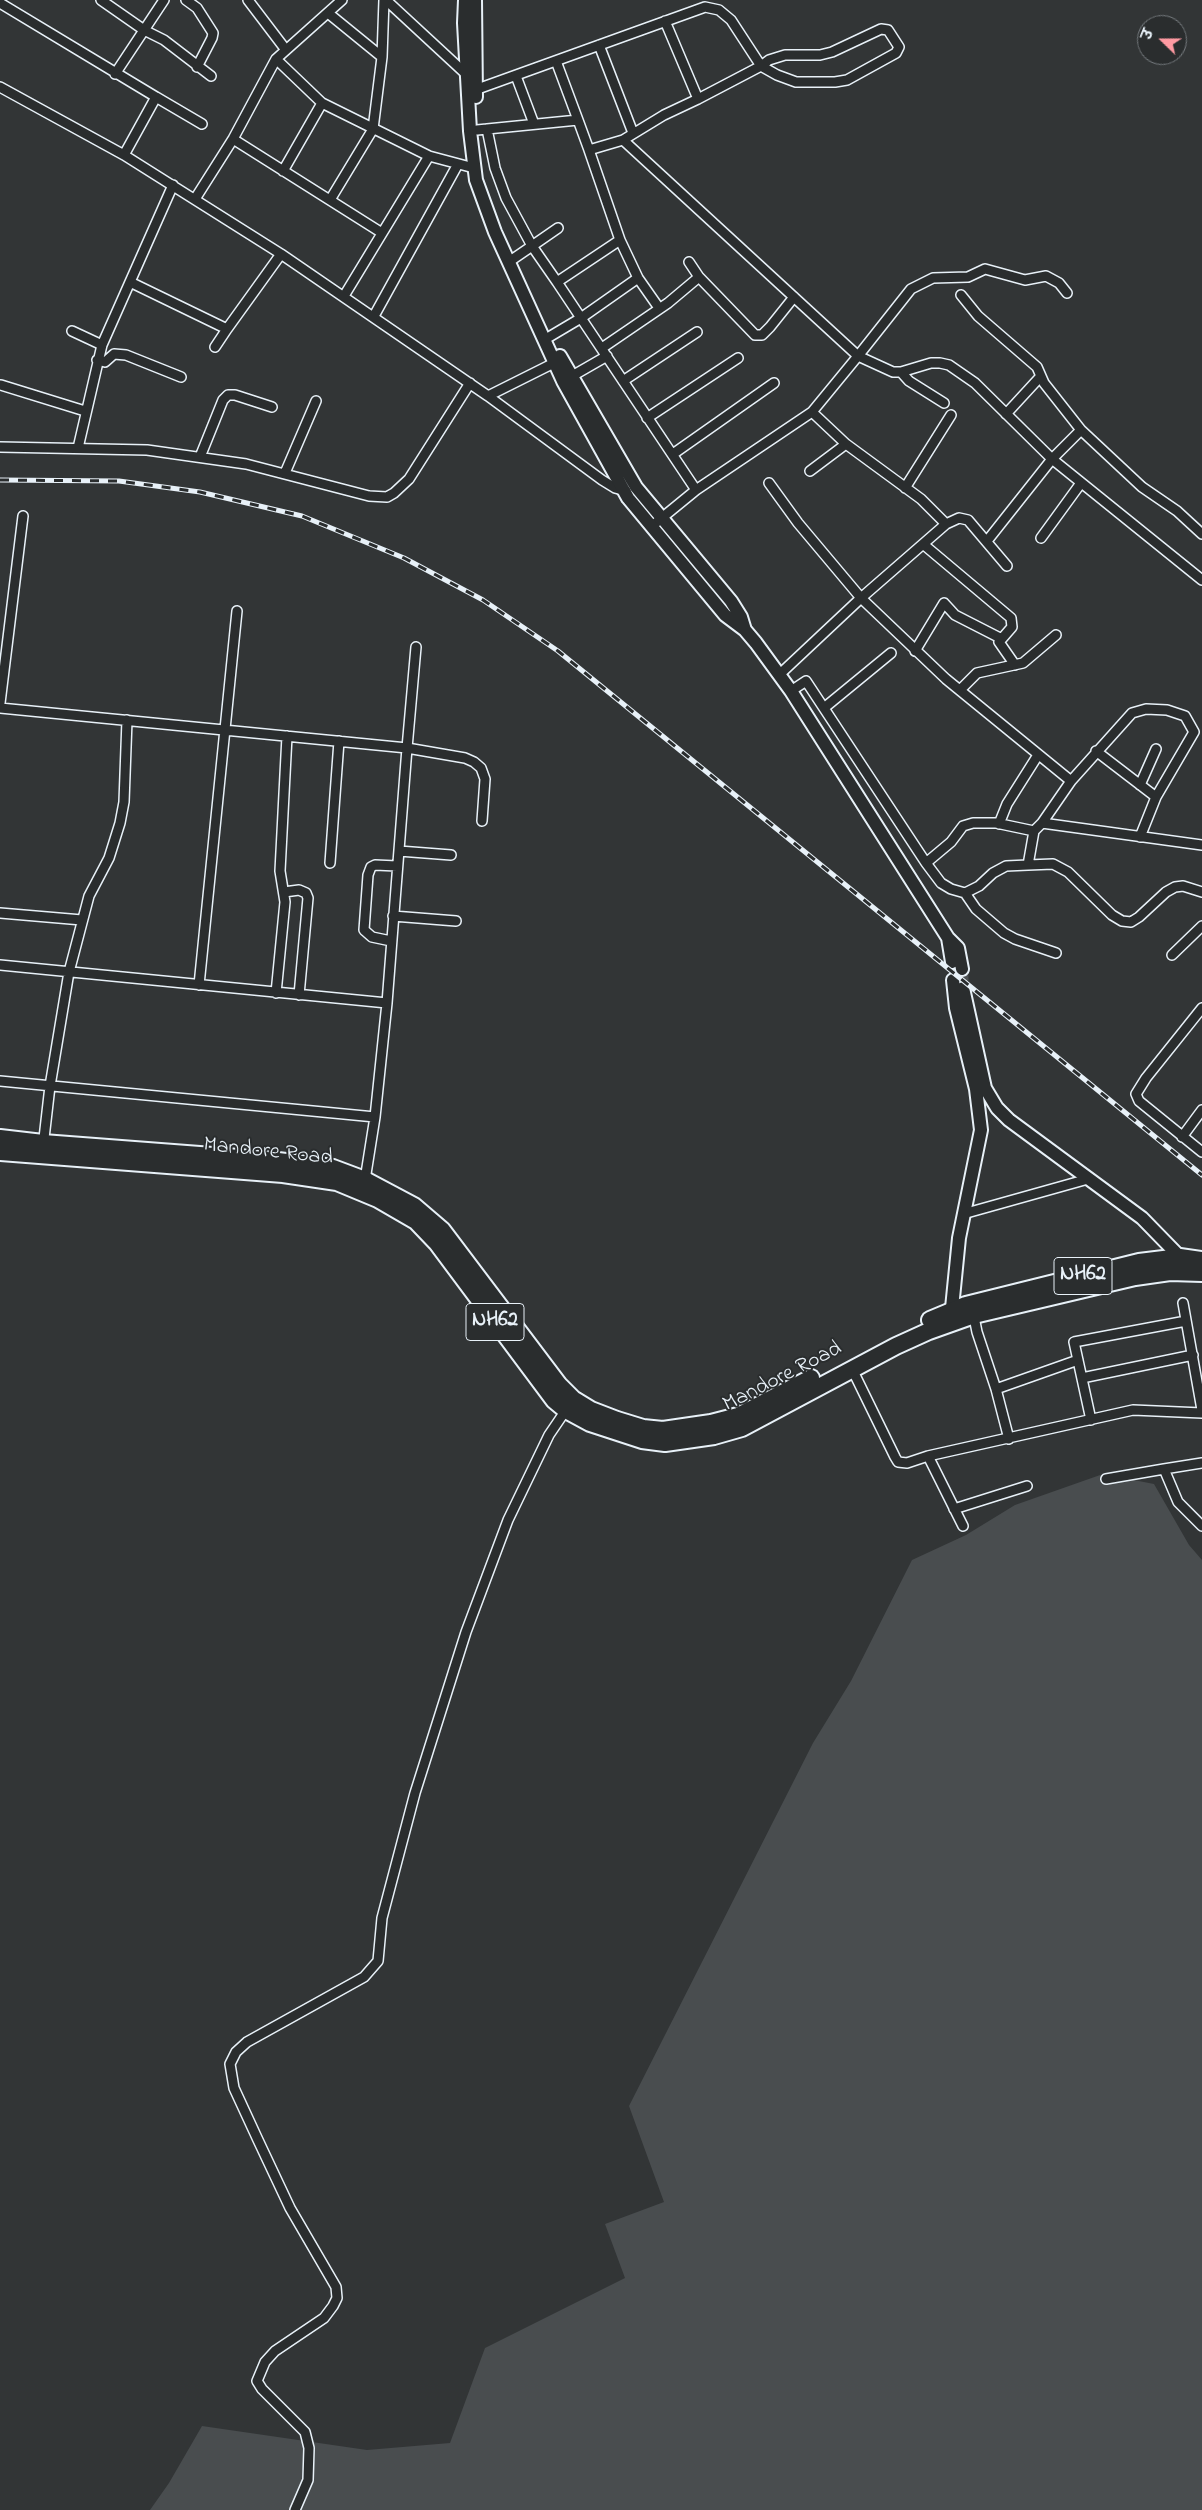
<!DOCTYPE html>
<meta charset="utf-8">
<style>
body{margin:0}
#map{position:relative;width:1202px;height:2510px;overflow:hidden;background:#323536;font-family:"Indie Flower","Playpen Sans Deva",sans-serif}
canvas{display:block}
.north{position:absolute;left:1137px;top:15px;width:50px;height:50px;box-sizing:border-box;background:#2a2d2e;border:1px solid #767b7f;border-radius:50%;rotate:292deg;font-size:14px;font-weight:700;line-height:20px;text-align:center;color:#e8f1f8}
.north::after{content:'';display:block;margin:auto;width:18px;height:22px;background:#ff9aa2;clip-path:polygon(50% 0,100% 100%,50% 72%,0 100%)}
</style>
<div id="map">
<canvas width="1202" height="2510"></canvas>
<div class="north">उ</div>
</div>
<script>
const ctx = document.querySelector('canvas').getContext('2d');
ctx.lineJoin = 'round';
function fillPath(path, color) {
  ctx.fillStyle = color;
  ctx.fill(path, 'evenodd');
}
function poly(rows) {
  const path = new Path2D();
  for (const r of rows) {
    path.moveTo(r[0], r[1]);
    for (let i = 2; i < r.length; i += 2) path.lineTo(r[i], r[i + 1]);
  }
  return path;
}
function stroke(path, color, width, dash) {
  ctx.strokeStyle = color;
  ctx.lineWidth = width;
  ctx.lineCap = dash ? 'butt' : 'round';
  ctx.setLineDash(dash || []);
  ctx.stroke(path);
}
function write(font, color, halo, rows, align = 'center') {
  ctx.font = font + ' "Indie Flower",sans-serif';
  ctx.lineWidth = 4;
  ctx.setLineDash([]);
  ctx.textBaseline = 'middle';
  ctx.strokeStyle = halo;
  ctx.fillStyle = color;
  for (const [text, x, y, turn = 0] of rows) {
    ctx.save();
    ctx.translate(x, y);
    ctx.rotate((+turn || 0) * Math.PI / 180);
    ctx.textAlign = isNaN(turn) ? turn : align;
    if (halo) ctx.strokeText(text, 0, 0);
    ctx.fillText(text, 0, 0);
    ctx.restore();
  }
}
fillPath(poly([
 [1103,1474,1154,1484,1189,1545,1202,1560,1202,2510,150,2510,169,2483,202,2426,367,2450,450,2443,485,2348,625,2278,605,2224,664,2202,629,2106,813,1743,851,1681,912,1560,966,1535,1015,1505]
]), '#494d4f');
stroke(poly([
 [962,969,963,988]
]), '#4d5153', 12, [12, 6]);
const street = poly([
 [101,0,144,30,164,40,211,76],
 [186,0,197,8,213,33,212,38,197,67],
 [248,0,286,50],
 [386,0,466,74,470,74],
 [0,3,156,97,124,155],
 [328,13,382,57],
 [665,21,698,99],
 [599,45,633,133],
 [276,59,322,103,429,156,474,168],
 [556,61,578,120],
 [115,74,164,0],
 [516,76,534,124],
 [0,87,124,155,281,254,488,396,602,480,615,488,626,491],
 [472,91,705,7,719,10,731,20,761,66,777,75,796,82,835,82,847,80,896,53,899,47,888,30,881,29,832,52,820,55,785,55,769,60,761,66,698,99,664,115,623,140],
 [156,97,202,124],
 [487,129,495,168,506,198,532,246,558,228],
 [477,130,578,120,589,150,623,140,858,356,911,289,933,278,968,277,985,269,1025,280,1046,276,1059,283,1067,293],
 [233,139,382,233],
 [589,150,620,240,557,282,581,318,638,278],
 [283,171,322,103],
 [195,199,233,139,276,59,342,0],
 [330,200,373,129,382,57,384,0],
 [620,240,638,278,659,308],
 [513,259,532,246,557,282],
 [689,262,699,277,755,335,762,335,770,327,794,297],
 [130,282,227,329,215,347],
 [961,295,978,316,1037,367,1044,383,1081,430,1142,487,1177,511,1202,534],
 [344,296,429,156],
 [374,316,458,164],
 [227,329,281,254],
 [72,331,102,345],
 [549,337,581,318,696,490],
 [602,348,668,303,699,277],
 [97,360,105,362,114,354,126,355,181,377],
 [901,372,909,381,944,403],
 [567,379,607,356],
 [623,381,697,332],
 [1,385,85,411],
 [488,396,554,363],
 [1006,414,1041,376],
 [647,418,738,358],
 [0,447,147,450,246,464,369,496,387,497,394,493,409,479,470,383],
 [78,448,102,345,173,185],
 [673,454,774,383],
 [200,457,223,400,228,395,235,395,272,407],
 [810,471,846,444,812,412],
 [285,473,316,401],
 [769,483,798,523,861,598,946,524,921,499,846,444],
 [905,488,951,415],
 [946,524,959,518,968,520,1007,566],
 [652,526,696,490,812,412,858,356,893,372,901,372,931,363,940,363,949,365,975,383,1052,459,1202,580],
 [1041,538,1081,483],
 [987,541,1052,459,1081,430],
 [923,544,1011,618,1012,627,999,642,1015,665],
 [416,647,407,748,465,758,474,762,481,768,485,779,482,821],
 [915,651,944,603,955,615,1000,638],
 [780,674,861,598,946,679,1071,781,1042,823,1202,845],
 [960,690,977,673,1023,663,1056,635],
 [791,691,806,681,926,863,941,883,951,889,965,893,979,886,993,873,1006,866,1028,865],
 [0,703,23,516],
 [0,708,407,748,387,1003,0,965],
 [824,708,891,653],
 [1096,751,1156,797],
 [1071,781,1132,713,1146,709,1167,710,1185,716,1194,732,1156,797,1140,837],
 [1140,785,1156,749],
 [1042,823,1034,831,1028,865,1053,864,1068,872,1112,915,1122,921,1131,922,1139,917,1166,892,1175,887,1183,886,1202,892],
 [999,824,1007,804,1038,755],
 [399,851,451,855],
 [330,863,339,741],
 [926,863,951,842,963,826,973,823,996,823,1034,831],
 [284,892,299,890,306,893,308,898,299,995],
 [965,893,976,909,1004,933,1015,939,1056,953],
 [0,913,82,920],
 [393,916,456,921],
 [391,941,372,937,364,930,368,875,371,867,375,865,397,866],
 [1172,955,1202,926],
 [199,985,237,611],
 [276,993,285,902,280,871,287,736],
 [1202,1008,1146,1078,1136,1094,1139,1101,1202,1152],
 [0,1081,375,1117,387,1003],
 [1182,1137,1202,1110],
 [43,1147,50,1086,69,972,89,896,109,858,120,823,124,802,127,720],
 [365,1180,375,1117],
 [963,1214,1088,1179],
 [1183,1303,1202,1410],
 [973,1312,977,1332,996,1389,1078,1360],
 [852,1369,895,1457,898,1462,907,1463,928,1456,1133,1410,1202,1413],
 [1082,1378,1193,1355],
 [996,1389,1009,1439],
 [1091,1420,1074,1342,1186,1321],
 [928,1456,963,1526],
 [1164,1469,1202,1463],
 [1106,1479,1164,1469,1178,1502,1202,1526],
 [954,1509,1027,1486],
 [295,2510,308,2480,309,2448,305,2432,262,2389,257,2381,265,2362,275,2351,324,2318,333,2306,337,2298,336,2287,290,2208,258,2140,234,2088,230,2064,236,2052,247,2042,364,1977,378,1961,382,1918,415,1793,466,1632,508,1520,549,1435,566,1410]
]);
const secondary = poly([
 [465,0,464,23,470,131,476,180,495,232,563,381,628,498,725,615,745,630,756,643,791,691,948,938,958,948,962,969],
 [475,0,476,97],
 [560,356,636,487,731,601,741,617,745,630],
 [948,938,952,962],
 [963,988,985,1088,997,1108,1009,1120,1142,1218,1180,1257],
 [951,1318,959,1238,981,1130,976,1089,956,1008,953,980]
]);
const highway = poly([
 [0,1138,43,1143,278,1161,333,1168,365,1180,414,1206,442,1230,559,1385,573,1399,591,1410,617,1420,643,1428,663,1430,711,1423,738,1416,811,1378],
 [0,1152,283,1174,337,1182,378,1199,416,1221,437,1243,554,1400,566,1410,590,1423,642,1440,665,1443,714,1436,742,1428,896,1346,929,1331,974,1315,1135,1277,1170,1272,1202,1273],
 [930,1320,966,1305,1139,1262,1180,1257,1202,1260]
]);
stroke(street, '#e8f1f8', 12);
stroke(secondary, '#e8f1f8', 16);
stroke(highway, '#e8f1f8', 20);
stroke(street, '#2a2d2e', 9);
stroke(secondary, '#2a2d2e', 12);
stroke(highway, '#2a2d2e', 16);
const rail = poly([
 [0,480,119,481,200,492,302,516,404,558,483,600,558,651,1202,1175]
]);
stroke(rail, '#e8f1f8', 5);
stroke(rail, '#2a2d2e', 3, [9]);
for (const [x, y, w] of [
 [1083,1276,58],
 [495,1322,58]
]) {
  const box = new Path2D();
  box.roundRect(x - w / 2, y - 18.5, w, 37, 4);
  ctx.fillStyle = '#2a2d2e';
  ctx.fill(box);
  stroke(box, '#e8f1f8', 1);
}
write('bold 21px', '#e8f1f8', null, [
 ["NH62",1083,1276],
 ["NH62",495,1322]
]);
write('22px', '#e8f1f8', '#2a2d2e', [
 ["Mandore Road",268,1153,6],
 ["Mandore Road",783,1378,-27]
]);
</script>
